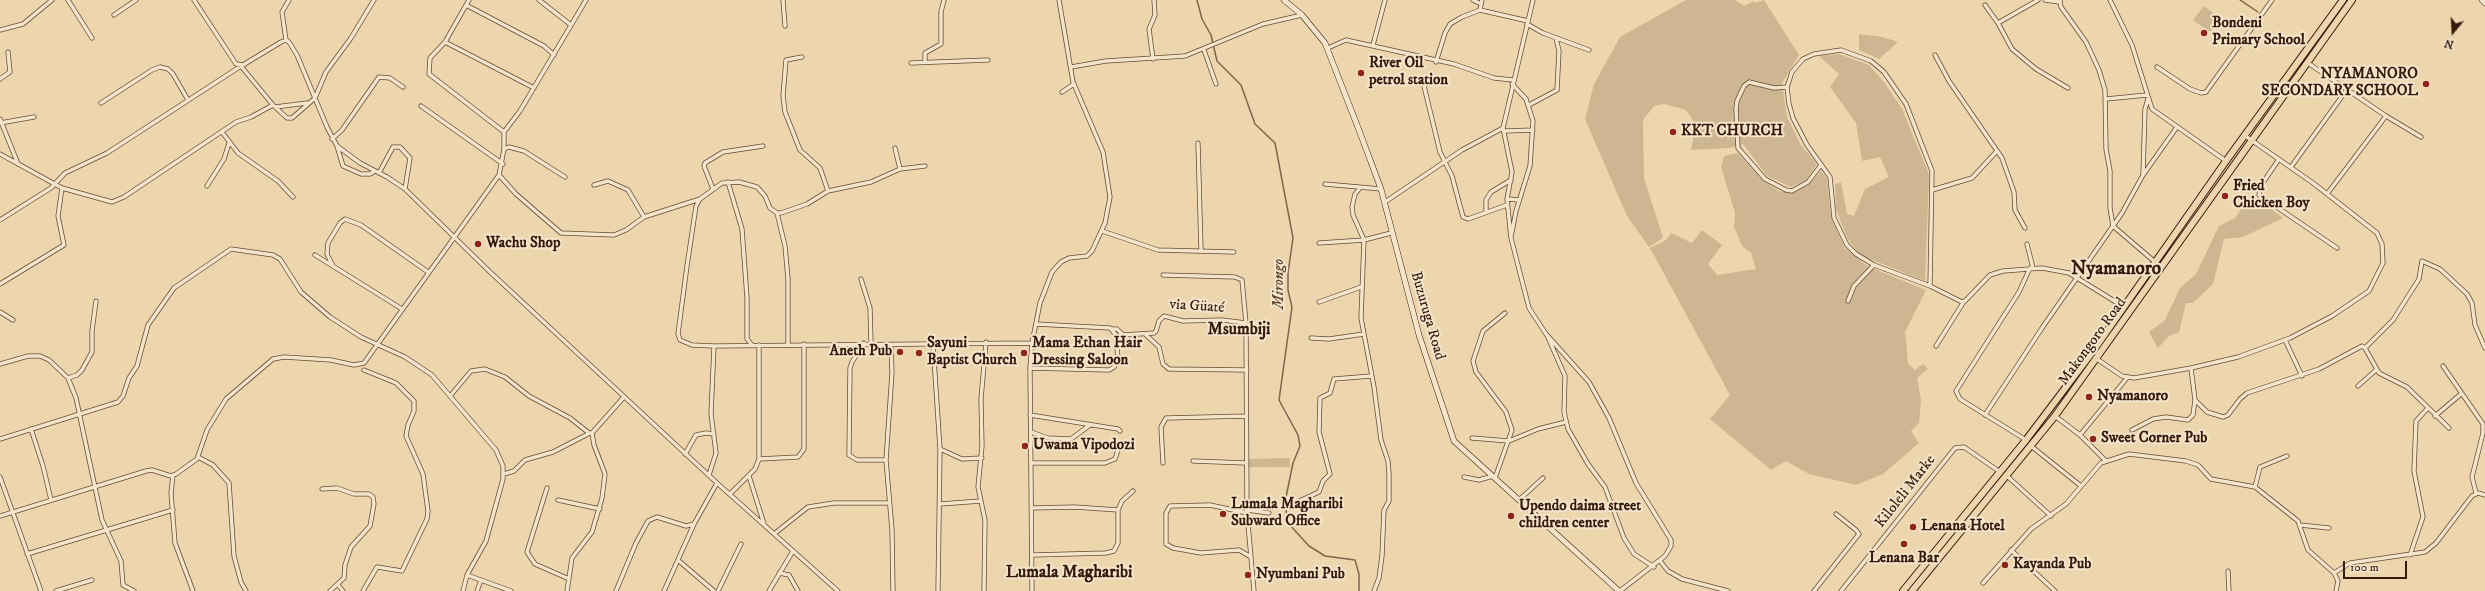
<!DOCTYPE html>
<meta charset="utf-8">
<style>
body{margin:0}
#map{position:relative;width:2485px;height:591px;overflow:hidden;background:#edd6ae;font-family:"IM FELL DW Pica",serif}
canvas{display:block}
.north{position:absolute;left:2433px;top:12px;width:40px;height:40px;-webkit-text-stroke:3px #f3e4ca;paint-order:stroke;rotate:198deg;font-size:11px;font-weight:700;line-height:16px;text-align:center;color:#351b0d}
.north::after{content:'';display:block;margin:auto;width:14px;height:18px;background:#351b0d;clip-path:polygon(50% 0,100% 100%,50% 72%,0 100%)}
.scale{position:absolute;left:2343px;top:561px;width:64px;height:18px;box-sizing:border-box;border:2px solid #351b0d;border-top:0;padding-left:5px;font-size:12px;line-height:14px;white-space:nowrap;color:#351b0d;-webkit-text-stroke:3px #f3e4ca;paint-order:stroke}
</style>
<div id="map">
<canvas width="2485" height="591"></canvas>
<div class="north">N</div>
<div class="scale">100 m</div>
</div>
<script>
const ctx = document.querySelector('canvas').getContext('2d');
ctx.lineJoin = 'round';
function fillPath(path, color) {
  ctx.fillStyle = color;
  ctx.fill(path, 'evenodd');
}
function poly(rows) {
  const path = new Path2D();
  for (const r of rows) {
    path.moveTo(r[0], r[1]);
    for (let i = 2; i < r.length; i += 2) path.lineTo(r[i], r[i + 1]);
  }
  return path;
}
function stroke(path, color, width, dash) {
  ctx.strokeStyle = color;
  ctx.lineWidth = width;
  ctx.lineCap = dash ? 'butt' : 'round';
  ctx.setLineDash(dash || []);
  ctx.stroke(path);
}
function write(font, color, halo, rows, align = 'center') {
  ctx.font = font + ' "IM FELL DW Pica",serif';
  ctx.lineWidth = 4;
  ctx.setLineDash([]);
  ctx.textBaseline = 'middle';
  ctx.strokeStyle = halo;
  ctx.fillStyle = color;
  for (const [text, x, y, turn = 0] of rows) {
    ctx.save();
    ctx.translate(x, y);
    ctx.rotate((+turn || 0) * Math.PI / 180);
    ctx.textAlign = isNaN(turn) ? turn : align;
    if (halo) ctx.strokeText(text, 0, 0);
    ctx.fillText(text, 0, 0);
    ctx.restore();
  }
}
fillPath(poly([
 [1686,0,1735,0,1744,6,1754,1,1755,3,1764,0,1799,55,1782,83,1787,117,1801,145,1817,164,1806,180,1791,187,1767,176,1743,144,1730,148,1691,150,1695,129,1693,120,1686,110,1664,104,1654,106,1643,120,1644,178,1663,238,1649,247,1627,216,1585,119,1594,84,1620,37],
 [2204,6,2220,18,2210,32,2193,20],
 [1859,34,1882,37,1898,42,1879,59,1859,50],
 [1839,54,1869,65,1884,82,1902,109,1929,174,1925,281,1860,255,1847,238,1842,225,1836,208,1835,184,1841,182,1847,214,1854,216,1865,189,1889,177,1880,157,1862,161,1856,123,1830,87,1839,74,1819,56],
 [1738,153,1762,180,1779,191,1793,193,1809,185,1821,171,1827,179,1831,218,1845,248,1867,266,1926,290,1905,332,1908,363,1915,370,1923,364,1928,369,1917,378,1921,400,1919,423,1911,431,1919,443,1883,474,1856,485,1809,474,1786,461,1771,470,1710,419,1730,395,1650,248,1666,240,1671,233,1692,243,1702,230,1722,245,1708,264,1717,275,1756,269,1751,253,1742,246,1734,227,1735,213,1721,167,1724,156],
 [2251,194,2283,218,2243,237,2224,239,2213,284,2193,303,2186,303,2179,332,2169,336,2158,348,2149,332,2165,320,2180,288,2196,274,2219,226,2235,218],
 [1290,458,1290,467,1248,467,1247,459]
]), '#ceb693');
stroke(poly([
 [1197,0,1202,19,1211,35,1217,61,1241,85,1255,124,1275,143,1293,238,1288,273,1288,290,1292,307,1279,400,1298,435,1300,446,1293,463,1285,502,1288,523,1309,546,1325,556,1355,560,1359,574,1359,591],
 [2240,0,2258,12]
]), '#7e654d', 1.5);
const street = poly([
 [68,0,92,38],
 [194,0,236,64,243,65,281,42,286,40,289,42,297,55,327,127,337,146,360,163,387,177,405,189,489,271,717,483,838,591],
 [469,0,445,42,430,58,429,74,504,132],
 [539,0,571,25],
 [783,0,785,26],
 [1473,0,1481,4],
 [2045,0,2059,2],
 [2060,0,2061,7,2086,42,2099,70,2105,90,2106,149,2110,171,2110,208,2113,226,2155,262],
 [2110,0,2132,45,2152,109,2226,161],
 [466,5,544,46,554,55],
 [1985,5,1998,23,2012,49,2036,69,2068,88],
 [1480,10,1482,0],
 [114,15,136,0],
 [1998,23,2038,0],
 [1527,24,1543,33,1589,50],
 [0,30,23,24,52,0],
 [286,40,282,12,289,0],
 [445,42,534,88],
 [1373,45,1385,0],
 [1328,48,1346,40,1454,64,1494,78,1513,80],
 [1204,50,1216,84],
 [1935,55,1949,81,2002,158,2014,192,2015,210,2025,228],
 [802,57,786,60,783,96,785,112,800,150,820,168,828,191],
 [1153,59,1149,29,1155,15,1154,0],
 [925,61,925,53,941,44,941,12,944,0],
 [1436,62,1445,33,1450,24,1462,17,1480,10,1528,21],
 [911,63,988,60],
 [2308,63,2386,116,2421,137],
 [240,65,273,105,287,118,292,118,315,98,326,72,351,38,374,0],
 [1071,67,1106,61,1185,56,1263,24,1302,15],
 [2157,67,2190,89,2201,93,2206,92,2272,0],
 [0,79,10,72,8,52],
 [1423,82,1440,152,1452,176,1463,217,1468,219,1507,205],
 [1787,87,1774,88,1749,82,1744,86,1737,101,1736,109,1738,148,1765,179,1786,190,1792,191,1808,182,1821,165],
 [1062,92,1074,84],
 [2106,99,2147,95],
 [101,103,152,70,160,67,168,69,173,74,188,100],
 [1529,105,1557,90,1559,51,1556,38],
 [421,106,503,164],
 [275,107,307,103],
 [0,119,18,164],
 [0,123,34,117],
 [1503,128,1512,172,1507,199,1511,238,1529,308,1546,334,1589,382,1609,418,1636,483,1671,540,1671,546,1665,556,1620,591],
 [1505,131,1533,130],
 [222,132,238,153,278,181,293,197],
 [332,139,342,130,379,77,390,78,403,87],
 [1198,143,1201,250],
 [337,146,343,166,361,174,370,174,375,171],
 [895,148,900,169,871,182,828,191,807,204,781,213,777,213,770,208,765,196,757,187,739,182,722,183,700,199,696,206,687,266,678,334,680,340,692,345,714,346,1032,343],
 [504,149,509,147,524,151,565,177],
 [0,154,62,188,112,202,124,197,236,122,251,117,273,105],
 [2279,159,2260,187,2259,195,2337,248],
 [2291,167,2348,88],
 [900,169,925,166],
 [379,173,393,147,400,147,410,158,405,189],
 [2143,174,2145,109,2148,99],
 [499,175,516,194,561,233,614,235,626,230,644,217,700,199],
 [728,182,742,229,747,298,747,339,752,345],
 [1325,184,1381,189],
 [594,185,608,181,628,190,644,217],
 [207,186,224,159,229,143],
 [1360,188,1355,194,1352,207,1353,215,1364,240,1361,318,1374,387,1381,440,1388,461,1389,474,1389,501,1384,510,1382,556,1379,578,1374,591],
 [713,189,704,166,705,163,723,152,763,146],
 [1932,190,1972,178,1997,151],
 [2327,194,2386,116],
 [1507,199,1519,200],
 [1385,202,1462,150,1503,128,1533,0],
 [1486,212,1486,200,1491,192,1511,180],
 [777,213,785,246,788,279,788,345],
 [0,220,51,188,65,173,107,153,241,66],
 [1102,231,1158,250,1234,252],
 [1511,237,1516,211,1530,166,1533,121,1526,99,1512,84],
 [1319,243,1364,240,1391,233],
 [2027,244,2033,268],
 [315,255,402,309],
 [333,266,327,254,328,243,340,223,345,219,361,225,428,272],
 [1163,275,1235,277,1242,280,1246,323,1247,513,1254,591],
 [861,279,870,308,871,343],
 [0,284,64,245,58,216,62,188],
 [1930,286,1932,171,1906,104,1884,72,1871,61,1841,50,1814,54,1803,59,1792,72,1787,87,1789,104,1793,118,1807,145,1830,177,1834,218,1847,245,1856,254,1874,265,1930,286,1962,302,1965,301,1990,275,2003,271,2042,268,2069,273,2124,307],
 [1848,301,1854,286,1874,265],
 [1319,302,1361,287],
 [0,312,13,320],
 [1112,329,1117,329,1123,335,1154,333,1156,331,1159,321,1164,316,1183,321,1222,320,1246,323],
 [1145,334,1159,347,1163,364,1169,369,1247,370],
 [1547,335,1565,376,1564,412,1568,429,1588,464,1605,487,1624,538,1634,554,1654,567],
 [1311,338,1329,339,1364,334],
 [2285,340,2302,376],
 [864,343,852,362,850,368,849,455,857,460,886,460],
 [933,344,940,449,938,591],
 [891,345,892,373,886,460,892,530,893,591],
 [1936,346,1963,303],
 [2365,348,2393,320,2419,279,2422,261,2440,269,2467,294,2472,303,2475,325,2485,348],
 [2097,359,2122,376,2134,378,2191,368,2238,357,2290,338,2332,316,2369,291,2383,263,2382,244,2377,233,2313,183,2244,135],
 [0,364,28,356,40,356,49,360,68,378,76,398,102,520,121,561,123,585,134,591],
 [2443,366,2483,424,2483,433,2472,477,2476,493],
 [1030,368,1109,370,1114,367,1118,359,1116,335,1110,328,1036,324],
 [2191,368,2195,400,2207,412,2223,417,2228,415,2240,399,2247,393,2319,369,2362,346,2365,348,2379,373,2407,387,2449,428],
 [68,378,77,375,82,370,92,352,92,331,96,301],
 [2358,386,2376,370],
 [451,395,471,371,485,369,505,377,529,396,570,418,589,433],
 [1030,415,1118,429,1120,431],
 [1985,415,2042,328,2122,213,2143,175,2177,127],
 [2055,416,2080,435,2105,460],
 [2435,416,2461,394],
 [31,429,43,466,51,500],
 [2132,430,2153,419,2166,417,2188,420,2193,415,2195,400],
 [1031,432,1048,438,1071,439,1090,425],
 [2080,435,2127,378],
 [1472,438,1509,441],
 [0,439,118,402,123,396,129,378,137,366,148,325,174,288,231,249,273,255,280,259,301,292,330,317,361,337,405,357,432,375,496,450,503,466,503,479,486,541,467,575,463,591],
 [2026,440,1960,399,1956,391,2019,292,2030,268],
 [1509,441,1538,429,1566,422],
 [2031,446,2081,486],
 [940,449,962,459,982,458],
 [685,454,696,435,706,433,714,434],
 [198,457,213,465,229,483,234,556,241,582,246,591],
 [759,459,798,457,804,449,804,344],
 [1193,461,1246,463],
 [1031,463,1105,463,1115,459,1118,450],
 [1163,463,1161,427,1166,418,1246,416],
 [504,474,514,471,525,460,553,452,590,433],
 [173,475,171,493,175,543,193,591],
 [709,475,716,453,711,414,714,346],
 [749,476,764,524],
 [2007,476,2051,516],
 [0,477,41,591],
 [1464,477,1479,480,1493,476],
 [1495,478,1512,430,1506,412,1476,372,1473,361,1483,331,1505,313],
 [2255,487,2260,467,2287,456],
 [547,488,527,552,535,564,569,579],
 [322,489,337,488,354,494,369,494,373,497,374,504,370,526,351,547,345,565,344,578,330,591],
 [730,494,755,469,759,459,759,345],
 [558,500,600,509],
 [1519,500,1543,478],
 [1297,502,1319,492,1323,481,1330,474,1319,432,1320,398,1330,393,1334,379,1371,376],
 [940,504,981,501],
 [1032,508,1075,507,1118,510],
 [1247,510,1269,513],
 [1247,513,1210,505,1170,506,1166,513,1166,544,1173,548,1201,553,1239,550,1251,557],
 [0,516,146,471,152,470,171,476,176,474,197,459,207,430,226,399,273,359,284,357,331,360,354,365,364,363,499,175,504,149,504,132,520,111,586,0],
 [2300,525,2329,528],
 [774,534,808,507,834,503,889,503],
 [2011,550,2055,591],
 [27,554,173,510],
 [1033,555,1106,553,1114,551,1118,543,1118,510,1122,501,1133,491],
 [2410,555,2423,517,2414,471,2416,421,2428,408],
 [679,561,714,591],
 [1660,561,1668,571,1682,579,1728,591],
 [2228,571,2229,591],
 [779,573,789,575,798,591],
 [2334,573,2350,563,2425,552,2436,543,2472,496,2478,493,2485,495],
 [467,575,511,591],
 [1983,583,2031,529,2066,504,2101,463,2129,454,2186,461,2198,465,2211,479,2255,487,2298,521,2308,550,2334,573,2338,581,2336,591],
 [338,585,343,591],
 [56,591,92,580],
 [363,591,377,567,402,571,427,519,428,511,423,474,406,436,408,425,414,411,414,401,396,383,364,370],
 [477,591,481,580],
 [567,591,572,558,592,532,602,498,605,474,594,445,592,433,624,397],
 [616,591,636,543,648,521,657,517,686,526,694,524,717,483],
 [664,591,694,524],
 [718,591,741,544],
 [769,591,793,551],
 [984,591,985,520,978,487,982,446,981,399,986,342],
 [1032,591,1030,368,1032,343,1040,303,1052,272,1061,262,1069,258,1087,256,1092,251,1105,223,1110,197,1103,152,1073,82,1059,0],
 [1814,591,1859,534,1856,530,1836,514],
 [1841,591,1955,448,1964,447,2000,472]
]);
const secondary = poly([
 [1284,0,1302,15,1325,43,1359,130,1381,189,1419,335,1454,441,1619,591],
 [2482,0,2485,3]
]);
const primary = poly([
 [1903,591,2026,440,2091,354,2226,161,2343,0],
 [1912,591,2055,416,2352,0]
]);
stroke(street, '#634a35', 5);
stroke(secondary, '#351b0d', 6);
stroke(primary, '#351b0d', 8);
stroke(street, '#f3e4ca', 3.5);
stroke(secondary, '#f3e4ca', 5);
stroke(primary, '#edd6ae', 6);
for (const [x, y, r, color] of [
 [2204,33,4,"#8f2418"],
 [1361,73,4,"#8f2418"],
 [2426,84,4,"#8f2418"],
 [1673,132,4,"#8f2418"],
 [2225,196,4,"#8f2418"],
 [478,244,4,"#8f2418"],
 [900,352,4,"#8f2418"],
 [919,353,4,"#8f2418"],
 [1024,353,4,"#8f2418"],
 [2089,397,4,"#8f2418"],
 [2093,439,4,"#8f2418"],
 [1025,446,4,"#8f2418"],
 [1223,514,4,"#8f2418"],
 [1511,516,4,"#8f2418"],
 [1913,527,4,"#8f2418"],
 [1904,544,4,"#8f2418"],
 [2005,565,4,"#8f2418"],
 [1248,575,4,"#8f2418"]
]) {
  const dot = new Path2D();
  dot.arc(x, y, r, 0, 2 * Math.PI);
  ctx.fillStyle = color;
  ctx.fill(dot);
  stroke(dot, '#f3e4ca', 1.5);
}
write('bold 15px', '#351b0d', '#f3e4ca', [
 ["Bondeni",2212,24],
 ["Primary School",2212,41],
 ["River Oil",1369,64],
 ["petrol station",1369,81],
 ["NYAMANORO",2418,75,"right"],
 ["SECONDARY SCHOOL",2418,92,"right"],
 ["KKT CHURCH",1681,132],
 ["Fried",2233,187],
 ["Chicken Boy",2233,204],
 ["Wachu Shop",486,244],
 ["Sayuni",927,344],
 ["Baptist Church",927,361],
 ["Mama Ethan Hair",1032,344],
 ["Dressing Saloon",1032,361],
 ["Aneth Pub",892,352,"right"],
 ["Nyamanoro",2097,397],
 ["Sweet Corner Pub",2101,439],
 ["Uwama Vipodozi",1033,446],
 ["Lumala Magharibi",1231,505],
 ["Subward Office",1231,522],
 ["Upendo daima street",1519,507],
 ["children center",1519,524],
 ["Lenana Hotel",1921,527],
 ["Lenana Bar",1904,559,"center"],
 ["Kayanda Pub",2013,565],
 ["Nyumbani Pub",1256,575]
], 'left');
write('15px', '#351b0d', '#f3e4ca', [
 ["via Güaté",1197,307,4],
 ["Buzuruga Road",1427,316,74],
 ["Makongoro Road",2093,342,-54],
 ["Kiloleli Marke",1906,492,-52]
]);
write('italic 16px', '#5f4632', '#f3e4ca', [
 ["Mirongo",1280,284,-90]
]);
write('bold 17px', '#351b0d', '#f3e4ca', [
 ["Msumbiji",1239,330],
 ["Lumala Magharibi",1069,573]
]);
write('bold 19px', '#351b0d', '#f3e4ca', [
 ["Nyamanoro",2116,270]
]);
</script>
